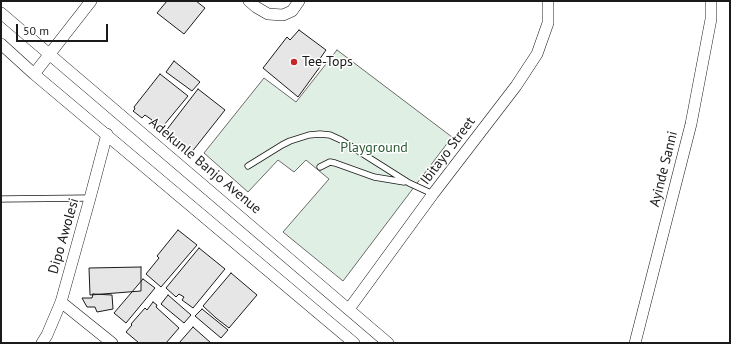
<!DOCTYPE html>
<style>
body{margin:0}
#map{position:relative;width:731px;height:344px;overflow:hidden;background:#fff;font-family:"PT Sans",sans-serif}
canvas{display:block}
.frame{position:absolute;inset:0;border:2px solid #1a1a1a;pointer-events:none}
.scale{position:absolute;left:16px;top:24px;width:92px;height:18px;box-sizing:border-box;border:2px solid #1a1a1a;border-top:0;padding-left:5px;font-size:12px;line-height:14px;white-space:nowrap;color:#1a1a1a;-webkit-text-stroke:3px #fff;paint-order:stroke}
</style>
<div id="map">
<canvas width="731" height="344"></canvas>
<div class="frame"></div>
<div class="scale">50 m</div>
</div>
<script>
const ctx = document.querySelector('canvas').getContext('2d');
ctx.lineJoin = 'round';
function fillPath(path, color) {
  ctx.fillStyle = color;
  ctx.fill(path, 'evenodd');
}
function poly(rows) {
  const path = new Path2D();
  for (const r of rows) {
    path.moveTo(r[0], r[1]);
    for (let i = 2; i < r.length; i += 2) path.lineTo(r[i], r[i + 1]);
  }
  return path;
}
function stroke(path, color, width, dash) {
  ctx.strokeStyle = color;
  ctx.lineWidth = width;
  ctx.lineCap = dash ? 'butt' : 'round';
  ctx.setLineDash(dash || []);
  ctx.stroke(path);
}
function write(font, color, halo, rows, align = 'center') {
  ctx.font = font + ' "PT Sans",sans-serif';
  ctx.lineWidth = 3;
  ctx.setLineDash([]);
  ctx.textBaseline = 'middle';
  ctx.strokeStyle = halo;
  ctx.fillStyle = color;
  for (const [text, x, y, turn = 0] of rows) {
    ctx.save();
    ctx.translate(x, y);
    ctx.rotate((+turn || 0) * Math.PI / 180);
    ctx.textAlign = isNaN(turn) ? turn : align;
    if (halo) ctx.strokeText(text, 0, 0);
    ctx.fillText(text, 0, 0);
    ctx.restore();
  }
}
const green = poly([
 [337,50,452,137,343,281,283,232,329,179,306,160,294,172,278,160,248,192,204,153,264,78,296,102,337,50]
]);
fillPath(green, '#e0efe3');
stroke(green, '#6a6a6a', 1);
const building = poly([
 [167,1,196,1,205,8,184,34,157,13,167,1],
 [299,30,326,50,319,60,322,64,298,97,263,68,287,37,290,40,299,30],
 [174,61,200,82,192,91,166,72,174,61],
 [160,74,188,96,159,131,150,123,152,120,145,115,142,118,133,111,135,109,134,107,160,74],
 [198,89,225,110,191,153,165,132,198,89],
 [178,230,197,245,161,287,146,274,159,258,157,256,178,230],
 [199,248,225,269,193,308,182,300,184,297,179,294,176,297,166,288,199,248],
 [141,267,141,291,90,295,89,268,141,267],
 [231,273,257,295,229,328,216,318,203,306,231,273],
 [143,279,155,288,126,323,114,313,143,279],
 [93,294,112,295,113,309,97,312,95,307,87,307,82,298,92,298,93,294],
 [168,295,191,315,184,323,161,304,168,295],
 [153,302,157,305,156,307,179,328,166,343,139,343,126,332,132,325,131,324,145,308,147,310,153,302],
 [202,309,228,330,221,338,195,316,202,309],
 [193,327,211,343,179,343,193,327]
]);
fillPath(building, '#e6e6e6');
stroke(building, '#1a1a1a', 1);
const lane = poly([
 [248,166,282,145,290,141,309,135,320,134,330,135,341,140,409,183,433,194],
 [320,167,330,162,335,163,374,177,404,182],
 [1,199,90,198]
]);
const street = poly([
 [249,1,256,7,268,14,283,15,292,11,299,1],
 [1,13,388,343],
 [1,44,34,74,354,343],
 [34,74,91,1],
 [61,302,112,343],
 [349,309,433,194,516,86,537,54,548,23,548,1],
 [42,343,47,335,61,302,90,198,107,134],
 [635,343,691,124,711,19,711,1]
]);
stroke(lane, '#1a1a1a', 7);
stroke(street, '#1a1a1a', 12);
stroke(lane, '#fff', 5.5);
stroke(street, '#fff', 11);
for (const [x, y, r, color] of [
 [294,62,4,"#c62828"]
]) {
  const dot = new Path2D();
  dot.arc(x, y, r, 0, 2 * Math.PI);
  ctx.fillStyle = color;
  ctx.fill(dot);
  stroke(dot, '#fff', 1.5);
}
write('14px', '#1a1a1a', '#fff', [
 ["Tee-Tops",302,62]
], 'left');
write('14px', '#2b5a34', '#fff', [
 ["Playground",374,148]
]);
write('14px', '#1a1a1a', '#fff', [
 ["Ibitayo Street",448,151,-53],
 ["Adekunle Banjo Avenue",205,166,40],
 ["Ayinde Sanni",664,169,-76],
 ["Dipo Awolesi",64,236,-74]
]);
</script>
